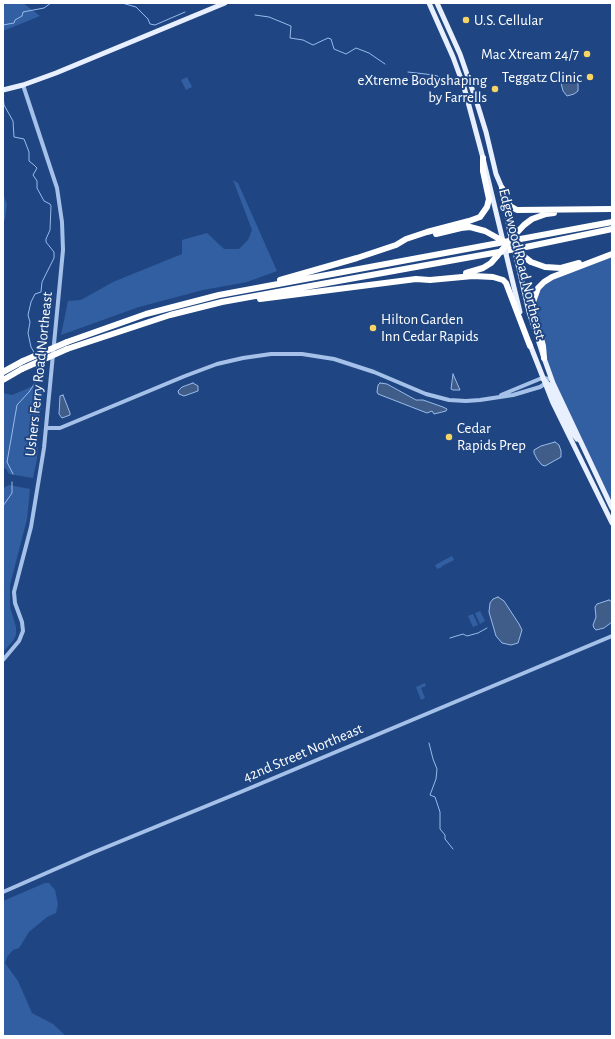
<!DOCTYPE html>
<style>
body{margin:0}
#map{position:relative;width:615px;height:1039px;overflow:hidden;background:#1f4682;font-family:"Alegreya Sans",sans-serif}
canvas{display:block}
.frame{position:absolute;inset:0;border:4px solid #fff;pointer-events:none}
</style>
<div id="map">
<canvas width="615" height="1039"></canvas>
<div class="frame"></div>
</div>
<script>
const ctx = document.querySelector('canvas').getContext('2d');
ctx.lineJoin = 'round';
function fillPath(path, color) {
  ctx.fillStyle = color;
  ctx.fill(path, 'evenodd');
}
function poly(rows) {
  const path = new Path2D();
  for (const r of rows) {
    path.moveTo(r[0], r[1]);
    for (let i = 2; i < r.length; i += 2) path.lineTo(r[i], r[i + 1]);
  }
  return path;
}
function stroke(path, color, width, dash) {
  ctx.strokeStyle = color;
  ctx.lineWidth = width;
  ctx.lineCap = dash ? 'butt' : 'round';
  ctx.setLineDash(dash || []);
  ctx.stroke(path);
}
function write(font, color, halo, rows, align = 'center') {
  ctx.font = font + ' "Alegreya Sans",sans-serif';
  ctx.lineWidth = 4;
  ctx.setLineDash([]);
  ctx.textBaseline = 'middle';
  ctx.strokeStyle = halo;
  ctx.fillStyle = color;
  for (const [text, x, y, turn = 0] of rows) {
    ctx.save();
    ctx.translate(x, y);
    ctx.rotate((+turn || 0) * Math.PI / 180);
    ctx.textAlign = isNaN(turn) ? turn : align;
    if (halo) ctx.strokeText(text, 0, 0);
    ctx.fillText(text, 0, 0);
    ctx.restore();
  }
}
fillPath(poly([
 [3,3,23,3,40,16,3,31],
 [187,77,192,87,186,90,181,80],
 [233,180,238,183,277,271,247,282,203,290,139,307,61,335,68,301,81,300,113,282,182,254,182,240,207,233,224,249,239,249,248,240,252,230],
 [3,194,7,204,5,219,3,222],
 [612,257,612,508,544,358,533,302,544,282],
 [38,384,44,387,39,423,37,459,33,478,9,474,6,469,3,467,3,393,12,395],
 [9,485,30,489,27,519,10,585,10,607,16,627,16,635,13,641,3,652,3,488],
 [452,556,454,560,442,566,442,567,437,569,435,565],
 [480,611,485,621,480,624,475,613],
 [473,614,478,625,473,627,468,616],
 [425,683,426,686,421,688,425,698,421,700,416,687],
 [45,883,49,883,55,890,58,904,56,913,47,917,29,932,19,948,13,950,7,957,5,963,18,981,32,1013,53,1024,66,1036,3,1036,3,901]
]), '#325fa1');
const water = poly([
 [563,76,575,79,578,84,578,91,574,94,567,96,563,91,560,79,563,76],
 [453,374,460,390,453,390,451,389,453,374],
 [193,383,198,386,198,391,184,396,179,394,178,391,182,387,193,383],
 [380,383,387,384,416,400,423,400,443,407,447,409,446,411,434,414,432,411,427,413,378,394,377,392,378,385,380,383],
 [63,395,70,413,70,415,62,418,59,414,60,396,63,395],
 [555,442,559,445,561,451,561,457,545,466,542,465,537,459,534,453,534,450,541,446,555,442],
 [498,597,504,601,519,624,522,630,518,643,511,645,502,643,496,636,489,612,490,603,493,599,498,597],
 [609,600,612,602,612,622,604,628,596,630,594,628,593,625,596,617,595,607,597,604,609,600]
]);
fillPath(water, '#405d89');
stroke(water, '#98bbeb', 1);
stroke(poly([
 [64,3,70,3],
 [122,3,136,7,148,19,150,24,155,25,185,12],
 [255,15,269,17,291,26,290,38,303,40,313,45,328,38,331,39,334,49,346,54,356,48,369,53,385,64],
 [3,25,14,23,15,20,22,16,23,12,44,8,51,3],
 [408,72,434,75,452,81],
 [3,96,4,105,13,121,14,137,24,139,29,152,29,161,34,165,37,168,33,175,37,181,37,188,44,201,50,204,51,206,50,230,46,239,46,242,54,252,54,258,42,282,41,292,35,294,31,302,28,315,30,322,28,333,31,347,35,354],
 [13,474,7,462,17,405,29,392,35,383,37,365],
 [3,506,12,493,12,482],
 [450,638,463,634,467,636,478,633,487,628],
 [429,743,433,759,437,769,436,779,430,795,435,797,440,812,440,829,445,835,445,839,453,849]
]), '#98bbeb', 1);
stroke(poly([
 [501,395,542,378,551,379],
 [47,428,60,428,185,376,217,364,243,358,271,354,302,354,334,359,374,372,426,394,449,400,466,401,480,400,513,395,540,387,546,383],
 [3,660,19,641,23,631,22,622,15,603,14,592,31,527,44,448,63,250,62,222,57,188,23,85],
 [3,892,92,853,243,791,612,636]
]), '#a5c1e9', 4);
stroke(poly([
 [429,3,453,57,464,87,483,158,503,241],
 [437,3,460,54,477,103,486,132,496,174,502,188,510,233],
 [3,90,23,85,56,73,225,3],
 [515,252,529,312,544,358,553,383,612,508],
 [506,254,520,312],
 [529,342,553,403,612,523],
 [543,379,549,385,568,426,577,439]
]), '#e8effe', 5);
stroke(poly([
 [502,188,510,206,517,210,612,209],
 [436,234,461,228,470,227,485,231,503,241],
 [511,239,524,225,532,219,546,214,554,213],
 [518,252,531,262,545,267,561,268,579,263],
 [466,273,483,268,491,263,497,256],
 [280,280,357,258,396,245,406,239,427,232,469,221,480,217,487,207,489,199,483,171,483,158],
 [260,299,416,279,430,280,473,276,493,277,503,280,506,283,530,346],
 [67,342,146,314,219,295,612,222],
 [67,349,170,315,222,302,521,248,612,229],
 [544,358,543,346,534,312,533,302,538,288,544,282,552,277,612,254],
 [3,372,23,361],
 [3,380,22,369]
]), '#fff', 6);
stroke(poly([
 [510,233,514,249],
 [504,243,506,254]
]), '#e8effe', 5);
stroke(poly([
 [503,241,518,252],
 [497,256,511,239],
 [23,361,67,342],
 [22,369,67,349]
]), '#fff', 6);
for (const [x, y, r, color] of [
 [466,20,4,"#f7d464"],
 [587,54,4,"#f7d464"],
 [590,77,4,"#f7d464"],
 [495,89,4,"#f7d464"],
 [373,328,4,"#f7d464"],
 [449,437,4,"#f7d464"]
]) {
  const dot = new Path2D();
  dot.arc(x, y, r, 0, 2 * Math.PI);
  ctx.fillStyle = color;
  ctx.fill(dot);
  stroke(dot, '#1f4682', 1.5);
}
write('15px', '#fff', '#1f4682', [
 ["U.S. Cellular",474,20],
 ["Mac Xtream 24/7",579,54,"right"],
 ["Teggatz Clinic",582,77,"right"],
 ["eXtreme Bodyshaping",487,80,"right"],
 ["by Farrells",487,97,"right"],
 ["Hilton Garden",381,319],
 ["Inn Cedar Rapids",381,336],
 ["Cedar",457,428],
 ["Rapids Prep",457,445]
], 'left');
write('15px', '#fff', '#1f4682', [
 ["Edgewood Road Northeast",522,264,76],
 ["Ushers Ferry Road Northeast",39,374,-84],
 ["42nd Street Northeast",303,753,-23]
]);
</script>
